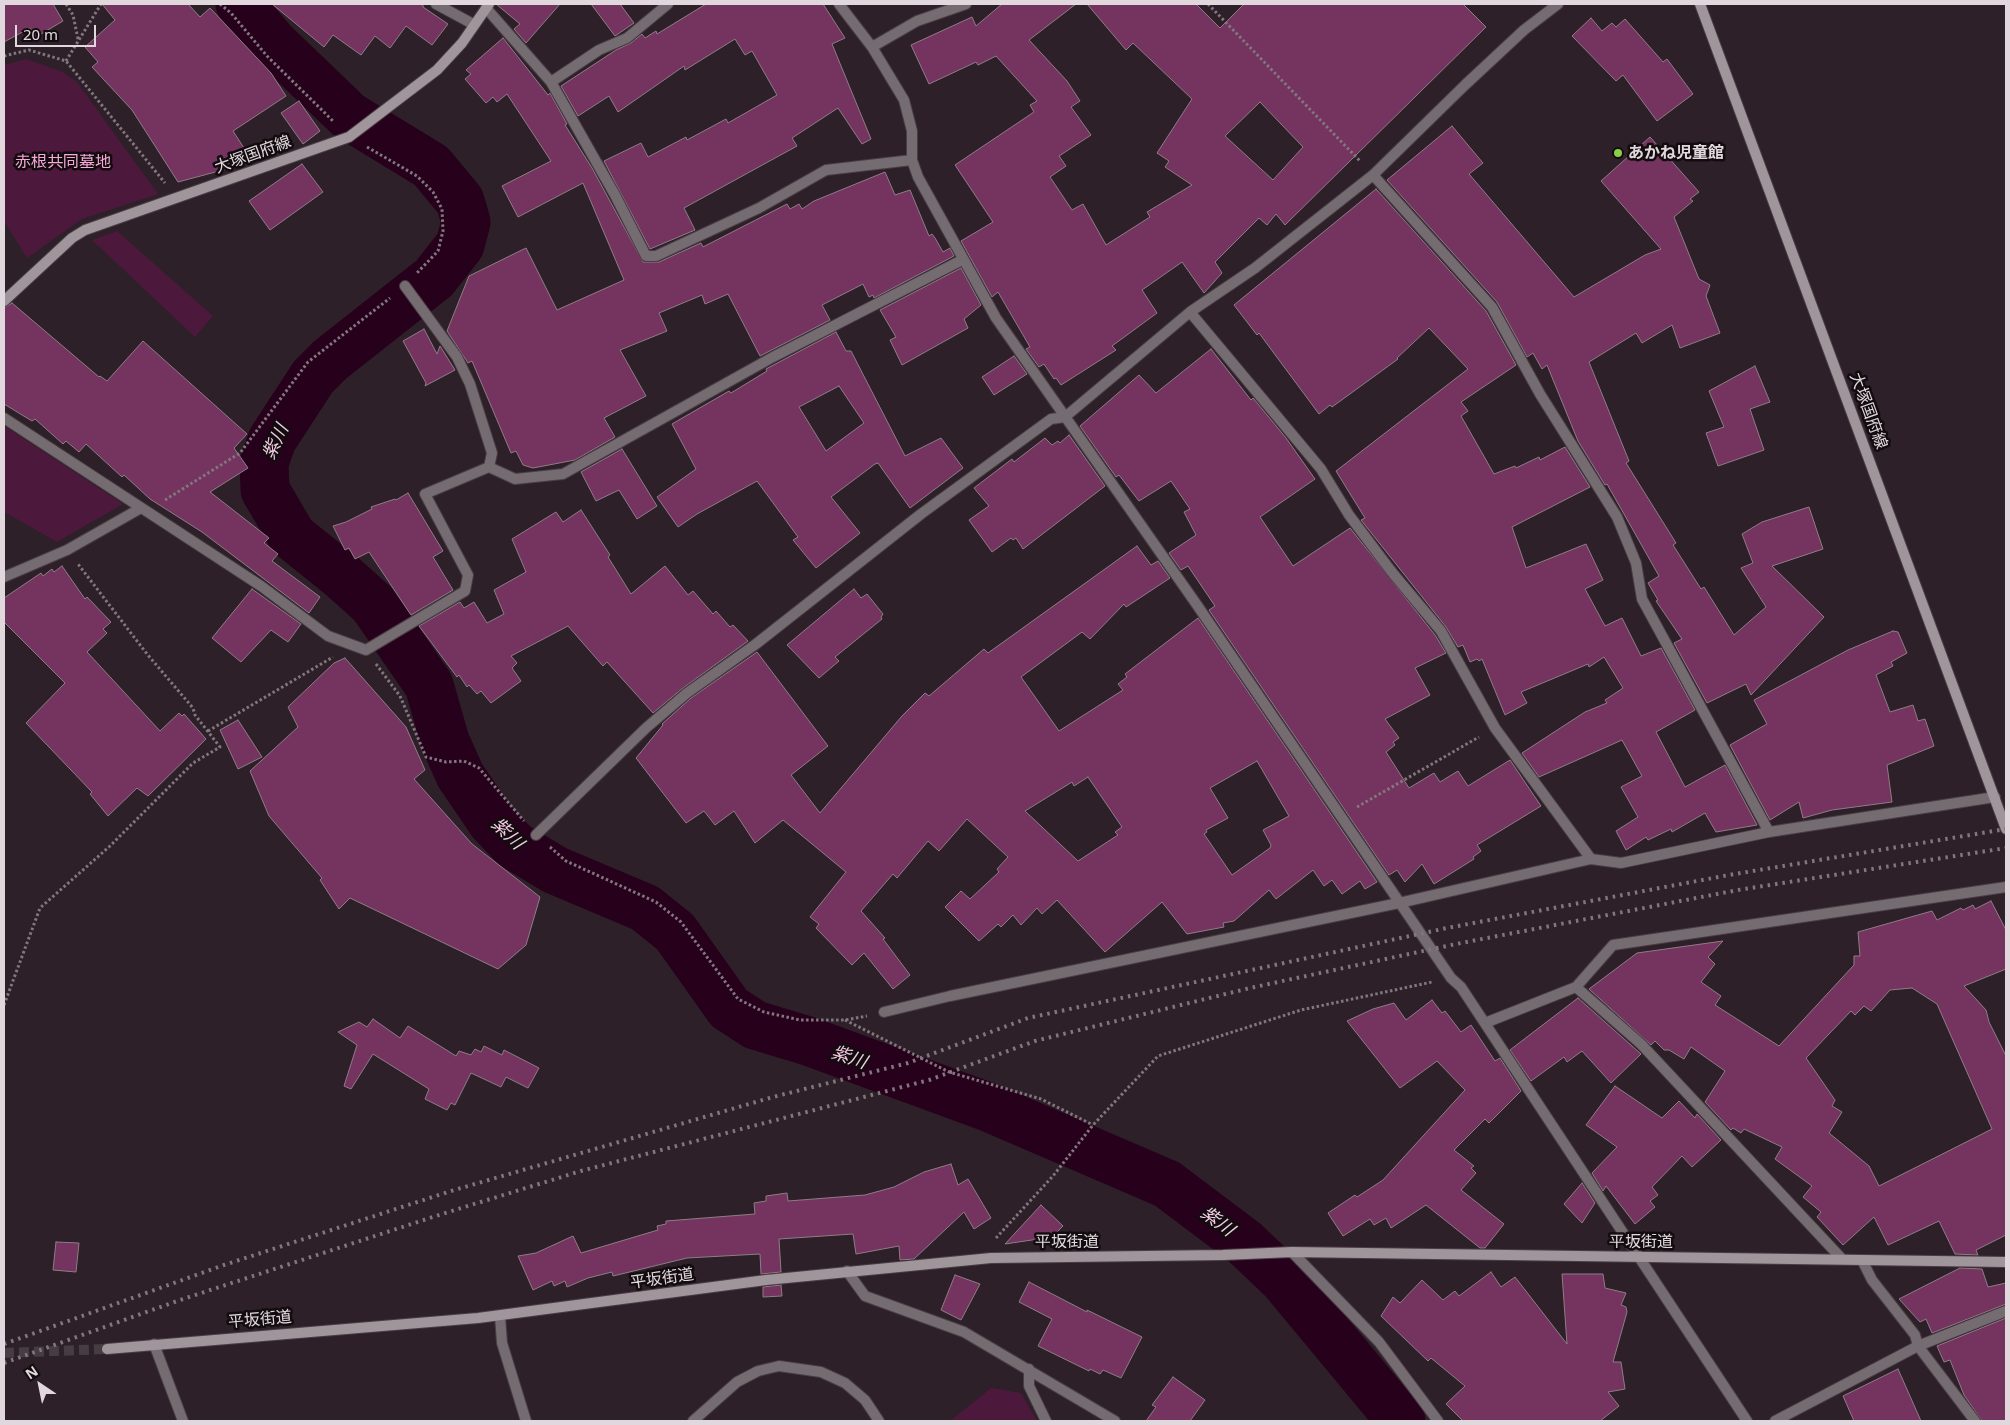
<!DOCTYPE html>
<meta charset="utf-8">
<style>
body{margin:0}
#map{position:relative;width:2010px;height:1425px;overflow:hidden;background:#2d2028;font-family:"Noto Sans",sans-serif}
canvas{display:block}
.frame{position:absolute;inset:0;border:5px solid #e1d8dd;pointer-events:none}
.north{position:absolute;left:15px;top:1360px;width:50px;height:50px;-webkit-text-stroke:4px #120c0f;paint-order:stroke;rotate:326deg;font-size:14px;font-weight:700;line-height:20px;text-align:center;color:#e1d8dd}
.north::after{content:'';display:block;margin:auto;width:18px;height:22px;background:#e1d8dd;clip-path:polygon(50% 0,100% 100%,50% 72%,0 100%)}
.scale{position:absolute;left:15px;top:25px;width:81px;height:22px;box-sizing:border-box;border:2px solid #e1d8dd;border-top:0;padding-left:6px;font-size:15px;line-height:18px;white-space:nowrap;color:#e1d8dd;-webkit-text-stroke:4px #120c0f;paint-order:stroke}
</style>
<div id="map">
<canvas width="2010" height="1425"></canvas>
<div class="frame"></div>
<div class="north">N</div>
<div class="scale">20 m</div>
</div>
<script>
const ctx = document.querySelector('canvas').getContext('2d');
ctx.lineJoin = 'round';
function fillPath(path, color) {
  ctx.fillStyle = color;
  ctx.fill(path, 'evenodd');
}
function poly(rows) {
  const path = new Path2D();
  for (const r of rows) {
    path.moveTo(r[0], r[1]);
    for (let i = 2; i < r.length; i += 2) path.lineTo(r[i], r[i + 1]);
  }
  return path;
}
function stroke(path, color, width, dash) {
  ctx.strokeStyle = color;
  ctx.lineWidth = width;
  ctx.lineCap = dash ? 'butt' : 'round';
  ctx.setLineDash(dash || []);
  ctx.stroke(path);
}
function write(font, color, halo, rows, align = 'center') {
  ctx.font = font + ' "Noto Sans","Noto Sans JP",sans-serif';
  ctx.lineWidth = 5;
  ctx.setLineDash([]);
  ctx.textBaseline = 'middle';
  ctx.strokeStyle = halo;
  ctx.fillStyle = color;
  for (const [text, x, y, turn = 0] of rows) {
    ctx.save();
    ctx.translate(x, y);
    ctx.rotate((+turn || 0) * Math.PI / 180);
    ctx.textAlign = isNaN(turn) ? turn : align;
    if (halo) ctx.strokeText(text, 0, 0);
    ctx.fillText(text, 0, 0);
    ctx.restore();
  }
}
fillPath(poly([
 [26,59,63,72,77,82,158,194,82,219,27,258,4,221,4,65],
 [117,231,213,316,195,337,92,240],
 [4,426,123,504,57,542,4,512],
 [991,1388,1021,1393,1037,1421,950,1421]
]), '#4c183c');
stroke(poly([
 [240,4,273,43,349,116,431,166,460,201,466,222,460,245,434,278,330,360,313,377,272,440,264,463,265,490,292,536,343,577,373,604,429,685,445,741,460,775,492,822,515,846,555,870,645,908,675,932,729,1008,755,1025,808,1041,988,1107,1167,1184,1244,1242,1284,1280,1401,1421]
]), '#27001c', 49);
const building = poly([
 [4,4,53,4,63,21,36,37,30,28,4,42,4,4],
 [102,4,188,4,200,17,210,8,271,73,286,96,233,131,253,162,178,182,132,110,92,67,98,62,85,47,115,20,102,4],
 [272,4,423,4,423,7,448,24,432,45,406,26,390,48,375,36,361,55,333,35,324,47,272,4],
 [496,4,560,4,526,43,514,29,520,24,496,4],
 [591,4,620,4,634,23,615,36,591,4],
 [706,4,823,4,845,38,832,44,871,139,862,144,838,108,792,138,797,146,684,208,695,230,650,249,604,161,641,143,648,157,686,137,687,140,726,119,728,123,777,95,752,51,745,55,735,39,685,70,684,66,618,112,609,96,578,116,561,86,616,50,631,43,642,34,645,38,656,31,657,34,706,4],
 [1002,4,1076,4,1029,40,1067,81,1080,101,1071,107,1091,135,1059,156,1066,166,1050,177,1072,210,1083,204,1106,245,1150,217,1147,212,1192,185,1165,167,1169,161,1157,153,1192,99,1133,43,1126,50,1087,4,1196,4,1220,28,1244,4,1463,4,1486,27,1285,225,1276,214,1267,225,1259,218,1215,262,1222,273,1204,293,1182,262,1142,290,1157,313,1112,346,1116,350,1061,385,1056,378,1054,379,1044,364,1039,367,1026,349,1030,347,998,292,992,297,961,241,993,222,955,165,1034,112,1030,105,1037,101,996,56,978,65,976,62,929,84,911,45,972,17,976,26,1002,4],
 [1260,102,1303,147,1273,180,1225,136,1260,102],
 [1591,18,1602,31,1612,23,1616,27,1625,19,1663,62,1667,59,1693,94,1657,121,1623,75,1616,81,1572,36,1591,18],
 [503,38,548,95,550,93,567,124,565,125,592,168,643,262,659,262,701,243,703,247,787,204,790,209,799,204,802,209,814,201,885,172,895,195,910,190,929,236,932,234,935,238,943,252,950,248,954,256,874,298,873,295,869,297,863,284,822,305,830,320,760,356,728,294,705,304,702,295,659,313,667,331,620,350,646,396,604,418,615,437,575,460,533,468,523,465,516,451,511,453,472,361,468,363,447,331,469,276,526,248,557,310,624,280,583,183,518,217,502,186,551,161,507,94,497,102,493,97,486,103,465,79,471,74,466,70,503,38],
 [299,101,320,131,303,144,281,113,299,101],
 [1452,126,1483,163,1469,174,1574,297,1645,255,1661,249,1601,181,1650,137,1699,192,1690,199,1693,201,1674,217,1699,279,1710,285,1706,296,1720,333,1680,348,1672,325,1642,343,1636,333,1589,362,1629,461,1626,463,1676,543,1673,545,1701,589,1704,587,1734,635,1766,607,1741,568,1753,563,1742,534,1762,522,1809,507,1823,549,1772,566,1824,617,1751,695,1746,684,1707,703,1674,643,1682,639,1656,601,1658,600,1648,583,1659,576,1607,484,1605,485,1578,441,1547,365,1542,369,1533,353,1527,357,1497,302,1387,180,1452,126],
 [302,164,323,192,270,230,249,201,302,164],
 [1376,189,1486,311,1516,365,1461,402,1468,411,1461,416,1494,474,1515,466,1516,468,1539,457,1540,460,1565,447,1590,487,1512,527,1526,568,1586,544,1603,580,1585,589,1605,626,1622,618,1641,656,1661,648,1695,710,1656,732,1685,787,1725,765,1757,825,1716,832,1705,813,1672,832,1671,829,1648,840,1646,837,1626,850,1616,831,1638,817,1621,787,1642,776,1622,740,1539,777,1522,753,1585,712,1607,703,1605,700,1623,688,1604,657,1589,667,1588,664,1521,692,1527,703,1505,715,1482,659,1479,661,1477,659,1470,662,1463,645,1458,647,1446,627,1361,520,1365,518,1336,471,1468,369,1429,328,1397,358,1398,359,1332,407,1330,405,1319,414,1259,333,1257,335,1234,305,1376,189],
 [961,268,981,305,964,319,968,328,902,365,890,340,896,337,880,310,961,268],
 [12,303,99,377,100,376,107,381,143,341,247,434,234,448,248,468,210,492,269,538,264,543,278,554,272,561,320,597,309,613,202,532,150,499,124,475,122,477,86,444,79,452,66,441,63,444,35,419,32,421,4,404,4,308,12,303],
 [424,329,437,354,440,346,455,370,425,386,426,383,403,341,424,329],
 [836,332,846,351,851,351,905,456,941,438,963,468,910,508,878,463,875,464,831,497,860,533,816,568,793,540,798,537,757,481,697,514,678,527,657,497,696,469,672,424,729,391,731,393,767,371,766,369,836,332],
 [839,386,864,423,826,451,799,407,839,386],
 [1211,349,1251,400,1253,398,1286,438,1315,479,1260,517,1293,566,1350,528,1435,635,1446,653,1415,668,1430,695,1385,719,1399,738,1393,742,1395,745,1386,752,1409,788,1434,773,1440,782,1458,771,1468,786,1510,760,1541,806,1477,845,1481,851,1473,857,1474,859,1434,884,1422,864,1405,882,1397,870,1389,875,1209,610,1215,606,1188,566,1181,570,1169,553,1196,535,1184,512,1190,509,1171,481,1139,501,1119,475,1116,477,1080,426,1139,375,1156,393,1211,349],
 [1014,356,1027,374,994,395,982,377,1014,356],
 [1755,366,1770,402,1750,409,1764,450,1718,466,1706,433,1724,427,1709,391,1755,366],
 [1069,435,1105,486,1023,549,1016,538,1013,540,1011,538,992,552,969,520,989,506,974,488,1012,459,1014,462,1045,438,1052,445,1058,441,1060,443,1069,435],
 [622,449,657,506,637,519,619,490,596,501,581,472,622,449],
 [408,493,443,551,433,557,453,590,411,615,369,552,355,559,349,548,345,550,333,526,346,522,372,509,371,507,395,499,396,500,408,493],
 [581,510,610,555,608,557,631,594,665,566,688,595,693,591,713,614,716,611,730,627,733,625,748,641,683,688,653,713,607,662,603,666,568,626,511,656,517,663,512,668,521,681,491,703,481,691,477,694,469,685,467,687,459,675,457,677,419,626,460,602,464,608,474,602,487,623,504,614,494,590,526,572,512,539,556,512,563,522,581,510],
 [1137,546,1151,565,1158,561,1170,578,1126,607,1124,604,1090,639,1082,632,1021,677,1059,731,1123,690,1118,684,1127,677,1125,674,1198,618,1377,882,1365,889,1360,881,1342,894,1332,880,1324,886,1313,870,1276,899,1269,890,1234,921,1223,923,1224,927,1187,934,1162,902,1105,952,1057,900,1042,914,1037,908,1021,925,1013,915,1001,927,998,924,979,941,945,907,961,891,970,899,999,872,997,869,1008,857,967,819,939,851,928,841,897,878,893,874,861,911,885,938,883,939,910,975,893,989,864,953,852,965,816,928,819,924,810,917,846,872,783,820,755,843,734,811,715,825,704,811,686,823,636,758,663,725,662,724,691,698,757,652,828,746,791,775,820,813,902,716,925,693,929,696,984,649,988,653,1137,546],
 [1257,761,1289,816,1263,830,1271,845,1270,848,1232,875,1204,834,1207,832,1206,830,1228,818,1210,788,1257,761],
 [1088,777,1122,827,1115,832,1118,835,1078,861,1025,811,1072,782,1074,786,1088,777],
 [62,566,85,599,87,597,111,622,103,629,107,633,87,652,160,731,179,713,182,716,184,714,206,739,148,796,137,788,108,816,90,794,92,792,26,723,65,683,4,622,4,598,41,573,43,576,52,569,54,572,62,566],
 [252,589,301,624,288,642,271,630,241,662,212,638,252,589],
 [854,589,861,598,867,594,883,614,881,617,882,619,835,657,839,661,819,678,787,645,854,589],
 [1893,631,1898,632,1907,653,1891,662,1893,666,1876,675,1890,712,1913,705,1918,721,1925,719,1934,746,1887,765,1892,802,1832,810,1803,818,1799,802,1770,820,1730,745,1767,724,1754,700,1848,650,1893,631],
 [345,658,406,727,425,770,414,779,472,844,540,897,526,945,498,969,350,898,339,909,320,880,322,878,269,816,250,771,298,727,288,707,334,663,345,658],
 [238,720,262,757,238,769,220,730,238,720],
 [1991,901,2006,930,2006,969,1964,986,1986,1010,1989,1022,2006,1056,2006,1235,1976,1250,1978,1255,1955,1254,1939,1221,1888,1245,1874,1217,1843,1245,1817,1217,1821,1212,1803,1197,1812,1186,1775,1159,1782,1147,1744,1129,1741,1133,1733,1128,1731,1130,1705,1102,1725,1071,1691,1047,1684,1059,1669,1050,1664,1050,1655,1041,1651,1045,1589,989,1637,953,1723,941,1708,957,1715,964,1701,982,1721,996,1715,1005,1779,1046,1854,965,1854,956,1860,956,1858,932,1932,911,1937,920,1961,908,1963,910,1973,905,1975,909,1991,901],
 [1912,988,1937,1004,1992,1129,1879,1186,1869,1166,1829,1133,1842,1112,1832,1106,1835,1100,1806,1058,1851,1011,1855,1015,1864,1006,1871,1011,1890,990,1912,988],
 [1578,998,1641,1054,1611,1083,1582,1051,1567,1062,1564,1057,1531,1081,1510,1050,1578,998],
 [1432,1000,1442,1013,1445,1011,1461,1032,1471,1025,1495,1061,1500,1058,1521,1091,1489,1123,1485,1119,1454,1150,1474,1166,1471,1168,1476,1173,1461,1190,1504,1224,1485,1248,1480,1248,1426,1205,1391,1228,1386,1218,1374,1225,1370,1219,1343,1236,1328,1213,1355,1195,1357,1197,1383,1180,1465,1090,1437,1061,1400,1088,1347,1021,1373,1009,1394,1003,1406,1020,1432,1000],
 [373,1019,400,1038,408,1026,456,1056,459,1051,471,1055,475,1049,481,1052,484,1046,502,1055,504,1050,539,1068,528,1088,506,1077,501,1087,471,1073,455,1105,451,1103,447,1110,425,1099,429,1089,373,1054,351,1089,344,1086,357,1045,338,1032,359,1022,367,1027,373,1019],
 [1615,1086,1662,1118,1679,1101,1695,1118,1697,1114,1721,1140,1692,1167,1682,1156,1652,1187,1658,1195,1650,1201,1655,1207,1635,1224,1606,1186,1603,1191,1592,1173,1617,1147,1586,1125,1615,1086],
 [951,1164,958,1185,968,1179,991,1218,974,1229,964,1212,914,1259,900,1260,899,1246,856,1254,853,1234,779,1239,781,1272,761,1274,760,1254,687,1258,613,1276,612,1272,588,1278,567,1287,565,1281,554,1286,552,1281,533,1290,518,1256,536,1253,573,1236,581,1253,658,1230,657,1226,666,1224,666,1221,755,1214,754,1203,766,1201,766,1196,787,1193,788,1201,865,1195,894,1187,924,1172,951,1164],
 [1582,1183,1595,1203,1582,1223,1564,1204,1582,1183],
 [1041,1205,1063,1226,1052,1237,1005,1244,1041,1205],
 [56,1242,79,1243,76,1272,53,1270,56,1242],
 [1960,1268,1982,1269,1988,1287,2006,1283,2006,1304,1932,1333,1926,1319,1920,1322,1899,1299,1960,1268],
 [1491,1272,1501,1287,1515,1277,1567,1344,1562,1274,1603,1274,1605,1288,1626,1293,1621,1305,1626,1307,1627,1312,1613,1362,1621,1362,1625,1389,1608,1392,1619,1406,1600,1421,1463,1421,1446,1404,1465,1386,1431,1358,1428,1361,1381,1316,1393,1297,1400,1303,1422,1280,1443,1300,1455,1291,1459,1296,1491,1272],
 [955,1275,980,1284,961,1320,941,1310,955,1275],
 [1029,1282,1087,1312,1087,1310,1142,1337,1121,1378,1103,1370,1100,1374,1090,1369,1089,1371,1038,1346,1052,1319,1019,1302,1029,1282],
 [781,1285,782,1296,763,1297,763,1287,781,1285],
 [2006,1318,2006,1421,1982,1421,1964,1395,1950,1360,1944,1362,1937,1346,2006,1318],
 [1898,1369,1921,1421,1854,1421,1843,1396,1898,1369],
 [1173,1377,1205,1400,1190,1421,1146,1421,1156,1407,1152,1405,1173,1377]
]);
fillPath(building, '#75335f');
stroke(building, '#8e7d87', 1);
stroke(poly([
 [4,1353,107,1349]
]), '#483c43', 10, [10, 5]);
const street = poly([
 [436,4,473,24],
 [839,4,872,47,904,100,912,131,912,160,918,177,996,318,1197,605,1451,978,1461,987,1747,1421],
 [486,8,551,82,615,195,646,256,656,256,759,208,826,170,912,160],
 [872,47,917,21,966,4],
 [551,82,599,50,627,38,668,4],
 [1373,175,1492,307,1540,394,1617,517,1636,563,1642,599,1769,832],
 [405,286,457,357,470,384,492,453,489,467],
 [1190,312,1321,469,1349,515,1391,571,1441,631,1495,728,1591,859],
 [4,418,261,586,328,636,366,650,465,591,468,575,425,494,489,467,515,479,563,474,773,357,962,260],
 [4,577,67,550,141,508],
 [536,835,646,728,687,693,756,644,921,514,1051,419,1065,417,1190,312,1255,268,1373,175,1465,85,1524,30,1558,4],
 [1576,987,1641,1044,1842,1259],
 [884,1012,950,996,1399,903,1591,859,1621,863,1769,832,1995,797],
 [1485,1023,1576,987,1613,945,2006,887],
 [1292,1252,1379,1342,1438,1421],
 [1862,1260,1872,1280,1915,1335,1918,1346,1975,1421],
 [847,1271,865,1296,964,1332,1115,1421],
 [500,1316,502,1343,526,1421],
 [154,1344,183,1421],
 [1029,1369,1029,1386,1046,1421],
 [693,1421,737,1382,758,1371,779,1366,821,1372,845,1383,865,1400,879,1421],
 [1775,1421,1918,1346,2006,1311]
]);
const secondary = poly([
 [1700,4,2006,829],
 [4,301,72,238,85,230,349,137,437,70,462,43,489,4],
 [107,1349,478,1318,766,1280,991,1258,1223,1255,1292,1252,2006,1262]
]);
stroke(street, '#4a3d45', 12);
stroke(secondary, '#4a3d45', 12);
stroke(poly([
 [66,4,73,15,78,39],
 [220,4,231,13,267,56,334,122],
 [1208,4,1360,161],
 [4,56,29,50,66,61,165,183],
 [66,61,101,4],
 [367,147,417,176,433,192,442,209,443,231,438,251,416,274],
 [165,500,240,453,308,362,390,298],
 [376,664,400,696,426,757,446,762,464,761,479,768,524,821],
 [208,731,333,657],
 [1357,807,1479,737],
 [550,847,566,861,656,902,681,922,738,999,764,1012,800,1020,845,1020,867,1016],
 [4,1005,40,908,110,846,193,763,220,747,195,715,193,708,147,654,78,564],
 [845,1020,949,1072,1041,1099,1093,1125],
 [996,1238,1053,1176,1093,1125,1158,1056,1301,1010,1432,982]
]), '#82777e', 3, [2.5, 2.5]);
stroke(street, '#746c70', 10);
stroke(secondary, '#a1959c', 10);
stroke(poly([
 [4,1344,224,1265,451,1191,773,1097,908,1063,1028,1018,1447,928,1729,875,2006,829],
 [4,1363,180,1300,442,1214,581,1171,929,1080,1035,1041,1250,988,1456,944,1738,890,2006,848]
]), '#82777d', 4, [2.5, 5]);
for (const [x, y, r, color] of [
 [1618,153,5,"#8cce45"]
]) {
  const dot = new Path2D();
  dot.arc(x, y, r, 0, 2 * Math.PI);
  ctx.fillStyle = color;
  ctx.fill(dot);
  stroke(dot, '#120c0f', 2);
}
write('bold 16px', '#e1d8dd', '#120c0f', [
 ["あかね児童館",1628,153]
], 'left');
write('16px', '#e1d8dd', '#120c0f', [
 ["大塚国府線",253,155,-20],
 ["大塚国府線",1868,411,70],
 ["平坂街道",1067,1242],
 ["平坂街道",1641,1242],
 ["平坂街道",662,1279,-8],
 ["平坂街道",260,1320,-5]
]);
write('16px', '#f8a9da', '#120c0f', [
 ["赤根共同墓地",63,162]
]);
write('italic 18px', '#f4cbe4', '#120c0f', [
 ["紫川",276,442,-65],
 ["紫川",507,834,44],
 ["紫川",849,1058,19],
 ["紫川",1217,1222,37]
]);
</script>
